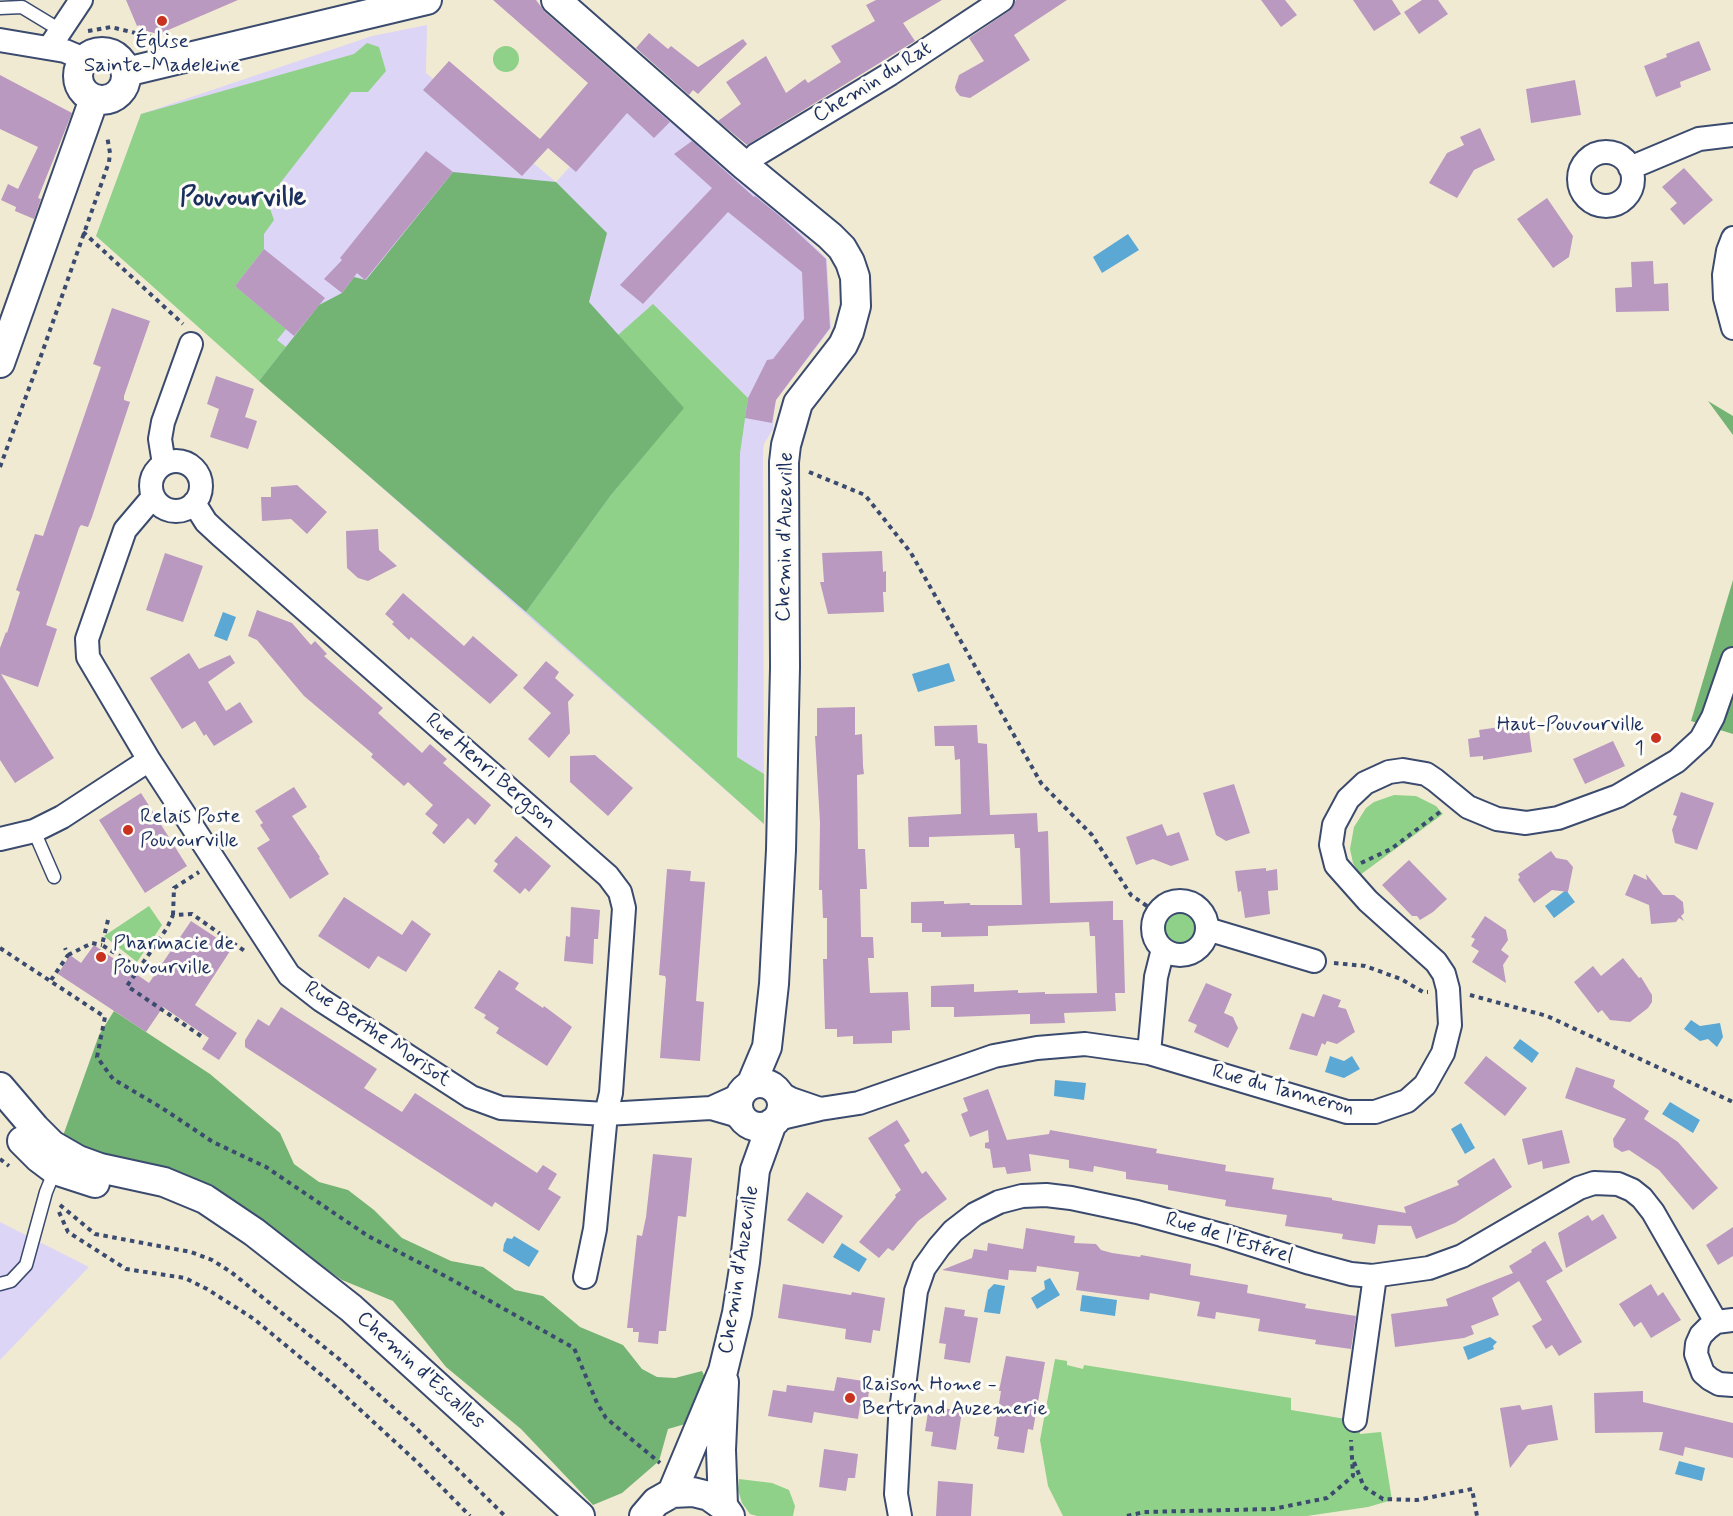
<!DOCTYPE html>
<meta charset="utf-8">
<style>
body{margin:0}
canvas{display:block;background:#f1ead2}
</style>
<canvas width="1733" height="1516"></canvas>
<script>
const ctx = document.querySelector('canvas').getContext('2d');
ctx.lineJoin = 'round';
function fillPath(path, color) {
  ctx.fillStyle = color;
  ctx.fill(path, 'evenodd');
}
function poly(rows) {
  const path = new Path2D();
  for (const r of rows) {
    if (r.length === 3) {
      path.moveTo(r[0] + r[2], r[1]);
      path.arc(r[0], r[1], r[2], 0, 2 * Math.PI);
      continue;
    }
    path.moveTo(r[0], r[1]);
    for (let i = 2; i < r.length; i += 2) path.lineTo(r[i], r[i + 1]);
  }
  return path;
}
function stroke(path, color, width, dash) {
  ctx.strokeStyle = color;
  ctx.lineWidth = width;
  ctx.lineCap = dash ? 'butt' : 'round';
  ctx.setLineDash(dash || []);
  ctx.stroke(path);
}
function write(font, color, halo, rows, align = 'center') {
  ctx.font = font + ' Mynerve,sans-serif';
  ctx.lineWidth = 6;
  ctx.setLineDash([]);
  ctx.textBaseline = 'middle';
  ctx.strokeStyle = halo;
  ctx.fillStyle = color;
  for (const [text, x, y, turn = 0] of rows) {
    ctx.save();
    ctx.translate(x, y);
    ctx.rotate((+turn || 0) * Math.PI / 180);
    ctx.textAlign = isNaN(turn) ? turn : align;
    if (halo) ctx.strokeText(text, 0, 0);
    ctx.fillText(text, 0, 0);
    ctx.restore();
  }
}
fillPath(poly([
 [427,25,426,73,556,182,641,88,730,161,827,259,831,328,775,401,773,429,764,444,763,451,764,824,96,236,141,114,372,36],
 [0,1222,89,1267,0,1360]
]), '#ddd5f6');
fillPath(poly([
 [367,43,379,47,386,71,368,92,351,92,267,200,274,220,264,234,264,249,235,286,286,329,277,340,286,347,259,381,96,236,141,114,354,54],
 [506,59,13],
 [653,304,748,398,740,453,737,757,764,774,764,824,526,612,611,495,683,408,618,335],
 [1394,795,1416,796,1436,806,1443,814,1360,875,1353,863,1350,849,1354,827,1366,808,1374,802],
 [149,906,162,925,137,962,104,936],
 [1180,928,18],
 [1055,1359,1067,1361,1067,1365,1083,1369,1084,1365,1291,1398,1291,1410,1346,1419,1359,1424,1360,1434,1381,1432,1392,1500,1368,1507,1307,1516,1063,1516,1048,1486,1040,1440],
 [739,1479,772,1483,789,1490,795,1506,793,1516,757,1516,750,1514,742,1503,738,1490]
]), '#8fd188');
fillPath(poly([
 [453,172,556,182,607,233,589,302,684,408,611,495,526,612,259,381,319,305,342,293,354,277,366,280],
 [1708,401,1733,416,1733,435],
 [1733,580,1733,734,1691,721],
 [114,1011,210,1074,280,1133,294,1164,319,1182,348,1190,374,1210,402,1238,451,1261,483,1267,515,1290,543,1296,580,1327,623,1345,642,1369,657,1377,675,1378,702,1371,708,1384,692,1422,668,1429,659,1461,622,1493,593,1505,521,1429,446,1367,393,1301,342,1280,288,1243,66,1147,64,1133,99,1035]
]), '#73b374');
fillPath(poly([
 [1128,234,1139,250,1102,273,1093,257],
 [223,612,236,617,227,641,214,636],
 [949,663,955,681,918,692,912,674],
 [1566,890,1575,902,1554,918,1545,906],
 [1691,1020,1700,1026,1720,1023,1723,1037,1717,1047,1708,1039,1700,1041,1684,1029],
 [1520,1039,1539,1053,1532,1063,1513,1048],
 [1330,1056,1344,1061,1352,1056,1360,1069,1344,1078,1325,1072],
 [1055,1080,1086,1083,1084,1100,1054,1096],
 [1670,1102,1700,1120,1693,1133,1662,1114],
 [1461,1123,1475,1148,1465,1154,1451,1129],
 [514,1236,539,1251,529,1267,503,1251,504,1244,507,1238,512,1239],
 [842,1243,867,1259,859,1272,833,1257],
 [1050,1278,1060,1295,1037,1309,1031,1298,1045,1289,1044,1281],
 [994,1284,1005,1286,1000,1314,984,1312,988,1290],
 [1082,1295,1117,1300,1115,1316,1080,1311],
 [1490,1337,1497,1342,1493,1346,1494,1349,1468,1360,1463,1347],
 [1679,1461,1705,1468,1702,1481,1675,1474]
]), '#5ba8d4');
fillPath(poly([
 [126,0,238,0,159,34,141,30,140,25,137,26],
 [493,0,536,0,545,12,670,122,654,138,627,113,576,172,548,148,522,176,423,90,449,61,540,139,588,83],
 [876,0,942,0,903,23,915,41,747,145,718,121,741,104,726,82,766,56,786,93,805,79,808,83,841,62,831,46,875,21,866,5],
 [1016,0,1067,0,1014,35,1030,60,970,98,960,96,956,91,955,87,959,75,984,61,969,38,1009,11],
 [1261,0,1285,0,1297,15,1281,27],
 [1353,0,1392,0,1401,14,1374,31],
 [1422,0,1438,0,1448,14,1419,34,1404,12],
 [649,33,668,49,671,46,698,67,743,39,747,44,698,94,693,90,689,95,636,48],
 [1699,41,1711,70,1680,82,1681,87,1656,97,1644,66,1667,57,1666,54],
 [0,75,72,113,38,198,41,199,34,219,15,211,16,207,1,200,8,184,18,189,38,147,0,129],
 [1575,80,1581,115,1531,123,1526,89],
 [1480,128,1495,160,1474,170,1457,198,1429,183,1447,153,1464,145,1460,137],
 [692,141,754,197,755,196,782,218,826,259,830,328,776,400,772,423,745,418,748,398,767,360,773,359,804,319,802,272,728,212,643,304,620,285,712,188,674,154],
 [426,151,453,172,365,280,357,273,342,293,324,279,342,260,340,258],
 [1684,168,1713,200,1684,225,1670,209,1677,203,1662,187],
 [1547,198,1573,236,1569,257,1553,268,1517,219],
 [264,249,325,298,294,336,235,286],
 [1653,261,1654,284,1668,283,1669,311,1616,312,1615,288,1632,287,1631,262],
 [112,308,150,321,124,396,124,400,130,402,92,517,88,527,81,525,79,528,46,625,57,629,38,687,1,674,54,758,15,783,0,760,0,648,6,632,7,633,20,592,16,590,35,534,43,536,101,367,93,364],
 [216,376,254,389,245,417,257,421,248,449,210,437,219,409,207,404],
 [297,485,327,512,307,534,291,519,262,521,261,497,271,497,271,487],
 [378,529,379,550,397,566,368,581,358,578,347,568,346,531],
 [882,551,883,572,886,571,886,592,883,592,884,612,828,614,820,582,824,582,822,553],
 [165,553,203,566,183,622,146,610],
 [403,593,464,646,473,636,518,675,490,704,411,637,409,640,392,624,394,622,385,614],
 [257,610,292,623,311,645,315,641,327,654,324,656,383,708,378,713,422,753,430,744,447,759,443,763,491,805,475,825,468,818,444,844,432,833,438,825,425,814,433,805,408,782,404,786,371,757,373,754,304,696,257,640,248,636],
 [189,653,199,669,230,655,235,663,208,682,226,711,240,702,253,722,214,746,206,734,204,736,195,721,182,729,150,678],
 [546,661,559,672,555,678,574,695,568,702,570,733,549,758,528,739,551,713,523,688],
 [855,707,855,735,862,734,863,766,864,774,857,775,858,849,865,849,867,889,860,889,861,937,873,937,874,958,868,958,870,993,908,992,910,1030,892,1031,892,1043,853,1044,853,1036,837,1037,837,1029,825,1029,823,959,827,959,827,918,823,918,822,890,819,890,820,823,815,736,817,736,817,708],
 [1528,723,1532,752,1483,760,1483,756,1470,757,1468,739,1480,737,1479,730],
 [977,725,978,743,987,744,990,815,1037,813,1038,832,1048,831,1050,903,1113,901,1113,920,1123,920,1125,993,1115,993,1116,1011,1064,1013,1065,1023,1030,1024,1030,1014,954,1017,954,1007,931,1007,931,986,974,984,974,992,1018,990,1018,993,1045,992,1045,994,1097,993,1095,936,1090,936,1089,922,988,926,988,936,941,937,941,932,922,932,922,923,911,923,911,902,944,901,944,904,970,903,970,905,1022,905,1020,848,1015,848,1014,834,929,837,929,847,909,847,908,817,961,814,960,759,955,760,954,746,935,746,934,726],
 [1613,741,1625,766,1585,784,1573,759],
 [595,755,633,788,608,816,570,782,570,756],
 [1234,784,1250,833,1226,841,1216,835,1203,793],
 [294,787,307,807,292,816,320,857,319,858,329,874,290,899,257,848,270,840,260,825,263,823,255,811],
 [1681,792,1714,803,1697,850,1675,843,1672,830,1677,816,1673,815],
 [141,793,187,866,145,893,99,820],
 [1162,824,1167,836,1179,832,1189,860,1171,866,1153,859,1136,865,1126,837],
 [516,836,551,866,529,892,525,888,520,894,493,871,498,864,494,861],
 [1551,851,1556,858,1567,860,1573,867,1568,892,1552,890,1534,903,1518,880,1520,877,1518,874],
 [1409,860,1447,899,1433,912,1420,920,1417,916,1412,916,1382,885],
 [1266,868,1266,871,1277,869,1278,890,1268,891,1270,914,1245,918,1241,891,1238,892,1235,871],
 [667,869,691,871,690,881,705,882,696,1001,704,1002,700,1061,660,1058,666,979,665,976,659,975],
 [1634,874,1647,880,1646,874,1663,895,1674,895,1683,902,1684,913,1681,916,1684,921,1679,918,1676,922,1651,924,1649,905,1625,895],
 [344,897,402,935,412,920,431,934,406,972,378,956,369,969,318,936],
 [571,907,600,910,598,939,594,939,593,964,564,961,566,936,570,937],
 [1485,916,1506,930,1508,940,1501,950,1509,956,1503,965,1506,983,1472,962,1479,951,1471,946,1475,939,1471,937],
 [191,921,232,948,195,1005,237,1033,219,1060,202,1049,209,1038,163,1007,146,1032,58,974,70,955,81,963,94,945,149,983],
 [1623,958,1639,978,1641,977,1652,995,1652,1002,1648,1008,1630,1022,1610,1020,1602,1010,1598,1013,1574,982,1593,966,1601,976],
 [499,970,519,983,515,989,543,1008,544,1006,572,1027,547,1066,496,1033,499,1028,484,1018,486,1015,474,1008],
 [1206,983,1232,994,1224,1013,1233,1017,1238,1028,1228,1048,1194,1032,1197,1025,1188,1021],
 [1323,994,1341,1000,1338,1007,1346,1009,1355,1032,1337,1044,1327,1041,1325,1045,1322,1043,1317,1056,1289,1049,1302,1013,1314,1017],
 [281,1007,377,1069,364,1088,402,1112,415,1093,537,1173,543,1165,557,1174,548,1189,561,1197,539,1231,495,1202,492,1207,245,1047,245,1040,258,1019,269,1026],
 [1486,1056,1527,1088,1505,1116,1464,1083],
 [1576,1067,1615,1080,1613,1087,1649,1111,1644,1119,1678,1142,1718,1188,1693,1210,1659,1170,1629,1150,1622,1152,1614,1147,1613,1139,1626,1119,1565,1098],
 [988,1089,1007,1140,1049,1134,1050,1130,1157,1149,1156,1153,1226,1165,1225,1171,1274,1178,1272,1189,1332,1198,1332,1200,1406,1213,1404,1207,1459,1185,1457,1181,1494,1158,1512,1187,1455,1223,1416,1239,1411,1226,1378,1225,1375,1244,1342,1239,1343,1234,1285,1226,1287,1215,1225,1206,1226,1200,1168,1190,1168,1185,1126,1179,1126,1172,1094,1166,1093,1172,1069,1168,1069,1160,1029,1154,1031,1171,1007,1174,1005,1167,993,1168,990,1149,985,1148,985,1143,989,1142,988,1130,970,1137,961,1114,968,1111,963,1098],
 [897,1120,910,1141,904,1145,922,1174,926,1171,947,1199,918,1221,893,1251,888,1248,879,1258,859,1242,896,1197,895,1195,901,1190,868,1138],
 [1562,1130,1570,1163,1543,1169,1542,1161,1528,1165,1522,1139],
 [653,1154,692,1158,686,1217,678,1216,666,1331,659,1331,658,1344,638,1342,639,1332,633,1332,633,1328,627,1328,637,1235,642,1236,646,1217],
 [807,1192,843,1216,823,1244,787,1220],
 [1603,1214,1617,1238,1566,1268,1558,1233,1588,1215,1592,1221],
 [1733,1227,1733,1256,1718,1265,1706,1245],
 [1026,1228,1075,1236,1074,1243,1096,1244,1101,1250,1112,1253,1140,1257,1141,1255,1191,1264,1190,1275,1248,1285,1247,1293,1306,1304,1305,1308,1356,1316,1351,1349,1315,1344,1316,1340,1258,1331,1260,1319,1216,1312,1215,1319,1197,1316,1200,1302,1150,1293,1149,1300,1076,1290,1079,1272,1037,1266,1036,1272,1009,1270,1008,1280,942,1270,972,1258,974,1249,987,1251,988,1243,1023,1249],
 [1545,1241,1563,1271,1546,1281,1582,1342,1559,1356,1552,1345,1546,1349,1532,1326,1542,1320,1519,1281,1492,1298,1499,1315,1471,1326,1474,1334,1464,1338,1395,1347,1391,1314,1448,1306,1446,1299,1513,1273,1509,1266,1532,1252,1531,1250],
 [783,1284,851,1295,852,1292,885,1298,880,1331,873,1330,871,1343,845,1339,846,1329,778,1318],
 [1651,1284,1658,1296,1663,1292,1681,1320,1651,1338,1641,1322,1634,1327,1619,1304],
 [945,1307,965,1310,964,1316,978,1318,970,1363,944,1359,946,1344,939,1343],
 [1006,1356,1045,1362,1033,1430,1028,1429,1024,1453,997,1449,999,1437,994,1436,1001,1391,999,1391],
 [837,1377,870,1382,867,1407,860,1406,858,1419,814,1412,812,1423,768,1416,773,1390,786,1392,787,1385,834,1391],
 [1643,1391,1643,1402,1733,1423,1733,1458,1685,1447,1683,1456,1659,1450,1663,1432,1595,1433,1594,1393],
 [1520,1405,1522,1410,1552,1405,1558,1440,1528,1445,1510,1468,1500,1408],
 [929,1406,962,1411,956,1450,931,1446,933,1432,925,1431],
 [824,1449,858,1454,855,1478,848,1478,846,1491,819,1487],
 [938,1481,973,1484,971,1516,936,1516]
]), '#b999bf');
const service = poly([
 [0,8,22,7,60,30],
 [34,831,54,877],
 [0,1284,11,1281,26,1265,46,1192,55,1170]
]);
const minor = poly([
 [0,40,65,51,84,59],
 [49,48,81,0],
 [1606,179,27],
 [745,166,756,155,890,74,1002,0],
 [1630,168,1699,139,1733,135],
 [1733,238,1728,251,1724,275,1725,298,1733,328],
 [176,486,25],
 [164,464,160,439,163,422,191,344],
 [194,503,206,522,220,535,608,876,620,892,624,908,611,1093,606,1114,595,1229,585,1277],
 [149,760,88,657,87,639,125,530,153,497],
 [0,839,34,831,62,817,149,760,289,975,321,1000,471,1097,501,1108,606,1114,711,1108,742,1094],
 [1180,928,27],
 [1207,929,1314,961],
 [1149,1053,1156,977,1163,949],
 [778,1092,791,1099,820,1109],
 [711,1108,742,1117],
 [777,1119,820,1109,859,1103,994,1056,1037,1048,1085,1044,1149,1053,1347,1112,1375,1112,1407,1101,1425,1085,1443,1053,1450,1025,1448,989,1444,974,1436,962,1368,901,1336,865,1331,845,1334,825,1348,799,1365,783,1389,772,1403,770,1426,774,1435,780,1468,807,1497,819,1526,823,1558,818,1618,796,1677,761,1701,739,1713,717,1733,659],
 [1733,1320,1716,1322,1708,1328,1701,1335,1697,1344,1696,1354,1703,1373,1710,1379,1719,1384,1733,1385],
 [1355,1420,1375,1276],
 [900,1516,896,1494,900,1419,916,1291,924,1268,939,1247,953,1231,975,1214,999,1202,1022,1196,1046,1195,1071,1198,1137,1212,1222,1235,1310,1263,1351,1274,1372,1276,1429,1268,1462,1256,1579,1188,1594,1183,1618,1184,1632,1190,1642,1198,1653,1212,1716,1322]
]);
const tertiary = poly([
 [556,0,745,166,830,236,842,248,850,262,855,277,856,306,849,332,843,345,798,403,786,445,784,462,785,667,781,850,774,984,767,1047,751,1085],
 [102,76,24],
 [126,72,427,0],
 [0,363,94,99],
 [760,1105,22],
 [0,1087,35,1128,52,1145,78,1160,100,1168,164,1182,205,1199,254,1232,351,1308,580,1516],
 [22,1141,39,1158,55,1170,95,1183],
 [672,1493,723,1371,737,1313,745,1262,755,1170,772,1123],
 [723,1506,721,1450,724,1382],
 [644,1516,656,1502,672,1493,693,1492,709,1496,723,1506,730,1516]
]);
stroke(service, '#3b4b6f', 15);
stroke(minor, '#3b4b6f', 26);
stroke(tertiary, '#3b4b6f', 32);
stroke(poly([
 [88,31,111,27,156,38],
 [83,232,183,324],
 [0,467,42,353,109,162,110,153,107,136],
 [809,472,865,495,911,553,1041,783,1092,835,1131,895,1157,913],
 [1361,863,1391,849,1440,812],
 [173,915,174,888,199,872],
 [108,920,102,945,140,969],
 [0,948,105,1017,97,1057,113,1079,162,1108,213,1142,266,1167,368,1236,447,1277,574,1348,597,1403,606,1418,660,1463],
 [68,955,92,943,102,945],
 [1334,963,1365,966,1401,979,1423,992,1428,992],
 [51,980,68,955,65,948],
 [1470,995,1547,1016,1733,1102],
 [201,1036,127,986,167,928,173,915,192,914,246,952],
 [0,1159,9,1166],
 [60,1205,95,1234,191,1252,212,1260,231,1272,339,1359,414,1426,505,1516],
 [59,1212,68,1232,126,1269,185,1278,207,1289,254,1319,330,1382,417,1462,470,1516],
 [1354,1462,1364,1487,1383,1499,1417,1500,1472,1489,1477,1516],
 [1127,1516,1144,1512,1273,1509,1327,1498,1353,1476,1351,1440]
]), '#3b4b6f', 4, [4.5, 4.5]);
stroke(service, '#fff', 12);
stroke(minor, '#fff', 22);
stroke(tertiary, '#fff', 28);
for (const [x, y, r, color] of [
 [162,21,6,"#c8321e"],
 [1656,738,6,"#c8321e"],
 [128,830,6,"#c8321e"],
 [101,957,6,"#c8321e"],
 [850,1398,6,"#c8321e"]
]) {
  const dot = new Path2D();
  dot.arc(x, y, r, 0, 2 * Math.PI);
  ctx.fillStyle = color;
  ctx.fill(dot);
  stroke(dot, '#fdfcf7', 2);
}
write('21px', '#1b2f5e', '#fdfcf7', [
 ["Église",162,43,"center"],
 ["Sainte-Madeleine",162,67,"center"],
 ["Haut-Pouvourville",1644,726,"right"],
 ["1",1644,750,"right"],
 ["Relais Poste",140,818],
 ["Pouvourville",140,842],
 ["Pharmacie de",113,945],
 ["Pouvourville",113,969],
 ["Raison Home -",862,1386],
 ["Bertrand Auzemerie",862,1410]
], 'left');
write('21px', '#1b2f5e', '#fdfcf7', [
 ["Chemin du Rat",873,83,-32],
 ["Chemin d'Auzeville",786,537,-89],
 ["Rue Henri Bergson",490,772,41],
 ["Rue Berthe Morisot",377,1035,34],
 ["Rue du Tanneron",1283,1091,15],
 ["Rue de l'Estérel",1229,1239,17],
 ["Chemin d'Auzeville",740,1270,-81],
 ["Chemin d'Escalles",420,1371,42]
]);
write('bold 27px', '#1b2f5e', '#fdfcf7', [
 ["Pouvourville",243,199]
]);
</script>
